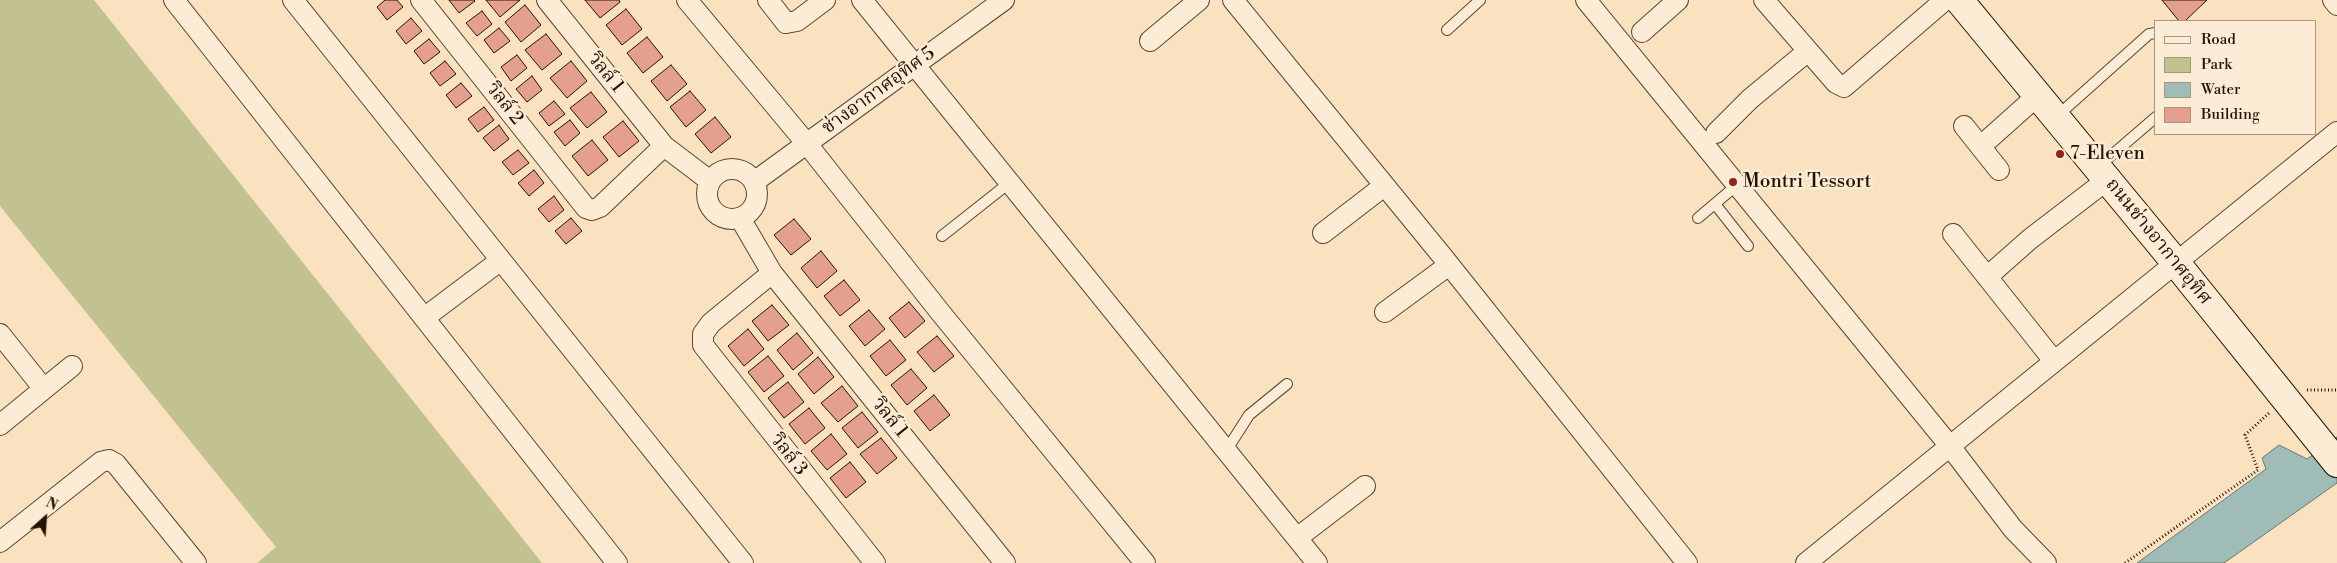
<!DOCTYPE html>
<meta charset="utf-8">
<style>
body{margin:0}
#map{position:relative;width:2337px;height:563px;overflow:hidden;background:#fae1c0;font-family:"Libre Bodoni",serif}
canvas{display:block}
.legend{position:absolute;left:2154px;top:20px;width:162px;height:115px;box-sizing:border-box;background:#fcecd6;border:1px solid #a59681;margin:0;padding:6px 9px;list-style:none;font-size:15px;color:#231401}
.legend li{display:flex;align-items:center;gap:10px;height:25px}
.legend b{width:25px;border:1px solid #a59681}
.north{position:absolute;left:20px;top:493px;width:50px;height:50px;-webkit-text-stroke:4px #fcecd6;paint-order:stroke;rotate:26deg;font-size:14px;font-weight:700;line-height:20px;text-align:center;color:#231401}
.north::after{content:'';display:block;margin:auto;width:18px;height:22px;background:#231401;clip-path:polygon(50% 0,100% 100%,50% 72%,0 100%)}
</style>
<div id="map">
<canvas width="2337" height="563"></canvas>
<ul class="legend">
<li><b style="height:6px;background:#fcecd6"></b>Road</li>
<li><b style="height:14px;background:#c2c290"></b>Park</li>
<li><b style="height:14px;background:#9fbcb8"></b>Water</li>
<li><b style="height:14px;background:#e59f91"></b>Building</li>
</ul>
<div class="north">N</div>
</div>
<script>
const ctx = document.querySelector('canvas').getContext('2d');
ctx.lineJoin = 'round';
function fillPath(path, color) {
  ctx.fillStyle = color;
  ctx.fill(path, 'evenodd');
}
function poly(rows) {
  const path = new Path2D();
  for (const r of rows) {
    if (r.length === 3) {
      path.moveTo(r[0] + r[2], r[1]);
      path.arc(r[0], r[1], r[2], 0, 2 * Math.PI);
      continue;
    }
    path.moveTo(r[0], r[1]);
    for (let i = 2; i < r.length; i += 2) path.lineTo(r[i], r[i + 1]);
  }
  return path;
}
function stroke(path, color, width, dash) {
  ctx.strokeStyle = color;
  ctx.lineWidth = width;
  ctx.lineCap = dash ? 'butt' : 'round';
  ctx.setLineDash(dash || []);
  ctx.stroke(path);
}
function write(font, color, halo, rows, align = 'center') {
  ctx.font = font + ' "Libre Bodoni","Noto Serif Thai",serif';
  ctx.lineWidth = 5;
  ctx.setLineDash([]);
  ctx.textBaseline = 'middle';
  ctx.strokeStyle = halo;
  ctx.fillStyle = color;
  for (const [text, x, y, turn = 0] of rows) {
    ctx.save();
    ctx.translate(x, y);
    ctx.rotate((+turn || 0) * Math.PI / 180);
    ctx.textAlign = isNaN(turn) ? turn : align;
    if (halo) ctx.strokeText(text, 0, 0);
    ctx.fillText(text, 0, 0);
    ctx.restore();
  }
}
fillPath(poly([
 [0,0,94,0,542,563,257,563,276,547,0,206]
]), '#c2c290');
const water = poly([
 [2337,437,2337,483,2224,563,2137,563,2266,469,2262,458,2279,445,2307,459,2337,437]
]);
fillPath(water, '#9fbcb8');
stroke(water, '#6d796f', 1);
const building = poly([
 [385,0,397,0,403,7,387,20,377,7,385,0],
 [449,0,474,0,475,1,459,13,449,0],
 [486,0,520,0,500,17,486,0],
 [585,0,619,0,620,2,600,18,585,0],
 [2162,0,2207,0,2185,21,2179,21,2162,0],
 [525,5,541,25,521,42,505,22,525,5],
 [626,9,642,29,622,45,606,25,626,9],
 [482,11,492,24,477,36,466,23,482,11],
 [411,18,422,31,406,44,396,31,411,18],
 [499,28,510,41,494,53,484,40,499,28],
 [546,34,562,54,542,70,525,50,546,34],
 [647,37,663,57,643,73,627,53,647,37],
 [429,39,440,52,424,64,414,51,429,39],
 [517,55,527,68,511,81,501,67,517,55],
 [445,61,456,74,440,86,430,73,445,61],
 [571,61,587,81,567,98,550,78,571,61],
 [671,65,687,84,667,101,651,81,671,65],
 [532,76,542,90,527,102,516,89,532,76],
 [461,83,472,96,456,108,446,95,461,83],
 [690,91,706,110,686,127,670,107,690,91],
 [591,92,607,112,587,128,570,108,591,92],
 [554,101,565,114,549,126,539,113,554,101],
 [484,107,494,120,478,132,468,119,484,107],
 [715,117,731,137,711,153,695,134,715,117],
 [570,120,580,133,565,146,554,132,570,120],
 [623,121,639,141,619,157,603,137,623,121],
 [499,125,509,139,494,151,483,138,499,125],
 [592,140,608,160,588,176,572,156,592,140],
 [518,150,529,163,513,175,502,162,518,150],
 [534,170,544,183,529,196,518,183,534,170],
 [554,196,564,210,549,222,538,209,554,196],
 [571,218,582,231,566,244,555,231,571,218],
 [794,219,811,239,791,255,774,235,794,219],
 [821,251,837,271,817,288,801,268,821,251],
 [844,280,860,300,840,316,824,296,844,280],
 [909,302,925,321,905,338,889,318,909,302],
 [772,305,789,325,768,341,752,321,772,305],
 [869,310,885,329,865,346,849,326,869,310],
 [748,329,764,349,744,366,728,346,748,329],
 [797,333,813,353,793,370,777,350,797,333],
 [937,336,954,356,934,372,917,352,937,336],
 [890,340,906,360,886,376,870,356,890,340],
 [768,356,784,376,764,392,748,372,768,356],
 [818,357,834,377,814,394,798,374,818,357],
 [911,369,927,388,907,405,891,385,911,369],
 [788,382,804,402,784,418,768,398,788,382],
 [842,386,858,406,838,422,821,403,842,386],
 [934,395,950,415,930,431,914,411,934,395],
 [809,408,825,428,805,444,789,424,809,408],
 [862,412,878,432,858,448,842,428,862,412],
 [831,434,847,454,827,470,811,451,831,434],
 [881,438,897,458,877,474,860,454,881,438],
 [850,462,866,482,846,498,830,478,850,462]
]);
fillPath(building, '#e59f91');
stroke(building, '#231401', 1);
const lane = poly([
 [1447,30,1480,0],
 [2056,117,2149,34,2156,33],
 [2098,167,2156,117],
 [1715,204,1748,246],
 [1698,218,1737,185],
 [942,236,1009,183],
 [1226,451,1249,415,1287,384]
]);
const street = poly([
 [174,0,617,563],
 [293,0,743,563],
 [421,0,586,208,592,210,600,207,664,146],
 [547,0,664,146,710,181],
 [687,0,807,144,940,312,1145,563],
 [768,0,786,23,797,21,825,0],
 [862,0,1317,563],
 [1233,0,1443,257,1687,563],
 [1586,0,1949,445,2013,529,2046,563],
 [1764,0,1836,83,1844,87,1945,0],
 [2333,0,2337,5],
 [1642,32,1678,0],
 [1150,41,1199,0],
 [1964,126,1999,170],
 [1716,133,1750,99,1808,51],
 [1981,146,2037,96],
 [732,194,25],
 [754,182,1004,0],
 [740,218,772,273,1005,563],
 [1323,233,1384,186],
 [1953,234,2054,361],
 [772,273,711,323,703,334,703,345,875,563],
 [1987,277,2030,239,2107,180],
 [1385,312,1449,265],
 [424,318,501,260],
 [0,334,44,389],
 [0,425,72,366],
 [1297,538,1365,486],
 [0,542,101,462,109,460,116,464,196,563],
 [1806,563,2337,132]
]);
const secondary = poly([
 [1959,0,2176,263,2337,463]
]);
stroke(lane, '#594731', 12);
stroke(street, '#594731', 22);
stroke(secondary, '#231401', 30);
stroke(poly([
 [2307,390,2337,390],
 [2125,563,2258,470,2245,435,2269,413]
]), '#231401', 3, [1, 2.5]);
stroke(lane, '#fcecd6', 10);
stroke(street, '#fcecd6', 20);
stroke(secondary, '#fcecd6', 28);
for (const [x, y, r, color] of [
 [2060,154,5,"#8f2418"],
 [1733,182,5,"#8f2418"]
]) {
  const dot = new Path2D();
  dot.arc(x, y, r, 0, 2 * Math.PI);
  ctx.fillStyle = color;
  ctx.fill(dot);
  stroke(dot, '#fcecd6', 2);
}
write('19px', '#231401', '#fcecd6', [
 ["วิลล์ 1",605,73,51],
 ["ช่างอากาศอุทิศ 5",879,91,-36],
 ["วิลล์ 2",504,104,52],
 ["ถนนช่างอากาศอุทิศ",2158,242,51],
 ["วิลล์ 1",889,418,51],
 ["วิลล์ 3",788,455,52]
]);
write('19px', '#231401', '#fcecd6', [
 ["7-Eleven",2070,154],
 ["Montri Tessort",1743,182]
], 'left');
</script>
